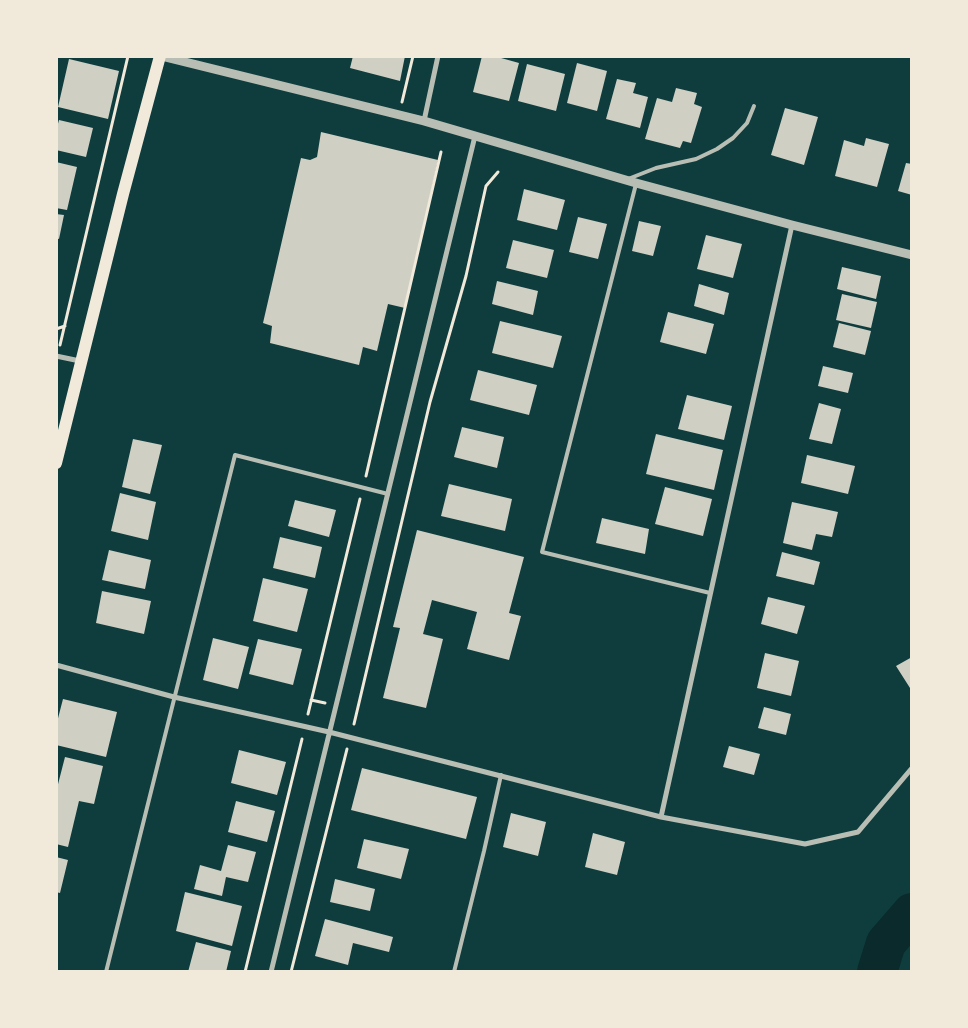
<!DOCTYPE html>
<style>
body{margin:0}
#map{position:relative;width:968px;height:1028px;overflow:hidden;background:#0f3d3e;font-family:"Titillium Web",sans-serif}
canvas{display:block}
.frame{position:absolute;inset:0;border:58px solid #f1e9da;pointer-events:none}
</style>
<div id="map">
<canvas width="968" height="1028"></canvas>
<div class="frame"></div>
</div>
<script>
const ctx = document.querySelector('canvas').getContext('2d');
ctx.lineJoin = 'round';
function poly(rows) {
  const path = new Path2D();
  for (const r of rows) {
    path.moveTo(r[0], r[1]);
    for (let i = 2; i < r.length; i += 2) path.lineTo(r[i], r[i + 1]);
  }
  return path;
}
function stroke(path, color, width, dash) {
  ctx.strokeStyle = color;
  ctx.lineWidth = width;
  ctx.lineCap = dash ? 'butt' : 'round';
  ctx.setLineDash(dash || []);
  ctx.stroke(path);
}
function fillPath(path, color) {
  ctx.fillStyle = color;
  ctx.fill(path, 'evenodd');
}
stroke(poly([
 [877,972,886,943,912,913]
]), '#0a2a2b', 40);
fillPath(poly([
 [353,56,405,56,400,81,350,68],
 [482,56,494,56,519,63,509,101,473,92],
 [69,59,119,71,108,119,58,107],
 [577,63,607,71,597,111,567,103],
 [527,64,565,74,556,111,518,101],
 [617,79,636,83,633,93,648,97,640,128,606,119],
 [676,88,697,93,694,104,702,107,691,143,683,141,680,148,645,139,657,98,672,102],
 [785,108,818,117,804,165,771,155],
 [59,120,93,128,86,157,56,150,56,131],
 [321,132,438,160,405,308,388,304,377,351,363,347,359,365,270,343,272,326,263,323,301,158,310,160,317,157],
 [866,138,889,144,877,187,835,176,844,140,864,146],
 [56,162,77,167,67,210,56,208],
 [906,163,912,164,912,195,898,191],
 [524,189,565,200,557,230,517,220],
 [56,214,64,215,59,239,56,238],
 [578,217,607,224,598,259,569,252],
 [639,221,661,226,653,256,632,251],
 [706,235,742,244,733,278,697,269],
 [513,240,554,250,547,278,506,268],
 [842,267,881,276,876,299,837,289],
 [497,281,538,291,533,315,492,304],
 [699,284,729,293,724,315,694,306],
 [842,294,877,302,871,328,836,320],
 [668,312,714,324,706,354,660,342],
 [500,321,562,336,553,368,492,353],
 [839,323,871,331,865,355,833,347],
 [823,366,853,373,848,393,818,386],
 [478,370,537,385,529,415,470,400],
 [687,395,732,406,724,440,678,429],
 [819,403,841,409,832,444,809,439],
 [462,427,504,437,497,468,454,457],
 [656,434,723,450,714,490,646,474],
 [133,439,162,445,150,494,122,487],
 [807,455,855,466,848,494,801,483],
 [449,484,512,499,505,531,441,516],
 [665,487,712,499,703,536,655,524],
 [120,493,156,502,148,540,111,531],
 [295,500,336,510,329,537,288,526],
 [792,502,838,512,832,537,816,534,812,550,783,543],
 [602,518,649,529,645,554,596,543],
 [417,530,524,557,509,613,521,616,509,660,467,649,477,612,432,600,423,634,443,639,426,708,383,698,400,628,393,627],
 [280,537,322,547,315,578,273,568],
 [109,550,151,560,145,589,102,580],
 [782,552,820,562,814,585,776,576],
 [263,578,308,589,297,632,253,621],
 [102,591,151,601,144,634,96,623],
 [768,597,805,606,797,634,761,624],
 [213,638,249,647,238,689,203,680],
 [258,639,302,649,293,685,249,674],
 [765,653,799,661,791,696,757,688],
 [912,657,912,686,910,688,896,666],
 [63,699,117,712,106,757,56,745,56,726],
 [764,707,791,714,786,735,758,728],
 [729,746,760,754,754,775,723,767],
 [239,750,286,762,277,795,231,783],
 [65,757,103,766,94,804,79,801,68,847,56,844,56,792],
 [362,768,477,797,466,839,351,810],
 [236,801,275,811,267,842,228,832],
 [511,813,546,822,538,856,503,847],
 [593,833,625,842,617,875,585,867],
 [364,839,409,849,401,879,357,868],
 [228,845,256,852,248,882,226,877,222,896,194,889,200,865,221,871],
 [56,857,68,860,60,893,56,892],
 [335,879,375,889,370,911,330,902],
 [185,892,242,906,232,946,176,931],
 [325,919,393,937,389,952,353,943,348,965,315,956],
 [196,942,231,951,226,972,188,972]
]), '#cfcfc3');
stroke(poly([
 [402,102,413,56],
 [56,329,65,326],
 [60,345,128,56],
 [366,476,441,152],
 [311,700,325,703],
 [308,714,360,499],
 [354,724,430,402,466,276,486,186,498,172],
 [245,972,302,739],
 [291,972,347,749]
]), '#f1e9da', 3);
stroke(poly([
 [628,179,656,168,696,159,717,149,733,138,747,123,754,106],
 [636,184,542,552,710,593],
 [106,972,235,455,388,494],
 [454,972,484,851,501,775]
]), '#b8beb3', 4);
stroke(poly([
 [424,121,438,56],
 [56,356,80,361],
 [56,665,174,697,329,732,661,817,805,844,858,832,912,768],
 [661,817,792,225],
 [271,972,475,136]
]), '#b8beb3', 5);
stroke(poly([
 [161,56,424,121,636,183,792,225,912,255]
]), '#b8beb3', 9);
stroke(poly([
 [56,463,123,194,160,56]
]), '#f1e9da', 12);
</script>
